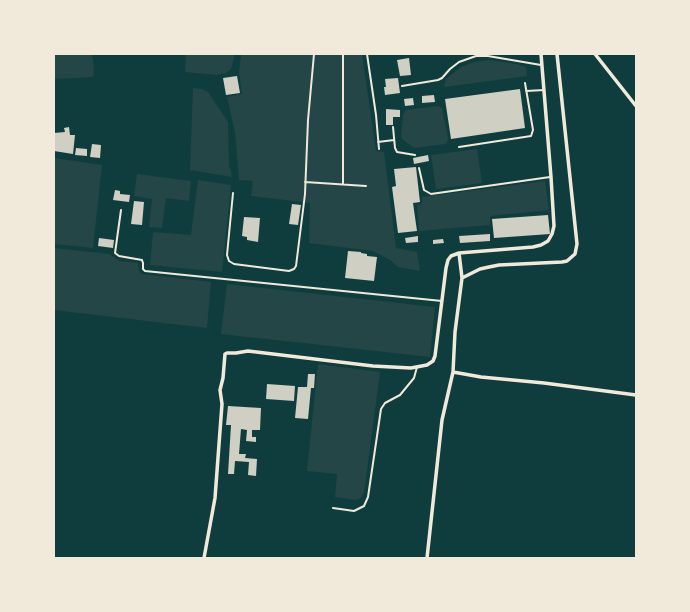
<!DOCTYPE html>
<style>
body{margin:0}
#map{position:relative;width:690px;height:612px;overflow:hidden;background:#0f3d3e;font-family:"PT Sans Narrow",sans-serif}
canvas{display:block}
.frame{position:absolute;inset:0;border:55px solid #f1e9da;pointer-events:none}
</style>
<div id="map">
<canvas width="690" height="612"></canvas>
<div class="frame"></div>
</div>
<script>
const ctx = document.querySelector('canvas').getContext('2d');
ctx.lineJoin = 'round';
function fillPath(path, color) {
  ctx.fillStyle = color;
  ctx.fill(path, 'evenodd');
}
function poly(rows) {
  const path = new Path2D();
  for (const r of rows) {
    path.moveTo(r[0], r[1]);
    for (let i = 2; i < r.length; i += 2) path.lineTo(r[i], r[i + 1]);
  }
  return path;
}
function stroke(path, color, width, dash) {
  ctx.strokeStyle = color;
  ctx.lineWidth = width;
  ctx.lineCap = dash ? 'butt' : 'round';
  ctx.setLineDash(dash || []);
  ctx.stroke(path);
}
fillPath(poly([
 [54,54,91,54,93,59,94,72,93,77,54,79],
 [186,54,235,54,231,69,226,73,217,75,185,72],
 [241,54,362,54,376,151,384,152,396,248,417,252,420,271,398,267,390,260,373,251,309,243,310,203,251,196,253,181,239,180,235,132,227,97,242,94,239,73],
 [489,60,516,64,526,67,527,76,444,87,446,79,461,67,474,62],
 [193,88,202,89,208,92,228,122,229,167,231,171,232,177,190,170],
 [438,106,442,108,448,138,447,143,445,144,414,148,401,138,403,115,406,110],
 [477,149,482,183,436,189,431,155],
 [54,158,102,165,93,248,54,244],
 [137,174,191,181,189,201,166,198,162,228,149,227,152,199,134,196],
 [198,180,231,185,222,272,150,265,153,232,191,235],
 [545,181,549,210,490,216,490,225,419,231,417,205,422,204,422,197],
 [54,248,109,254,120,261,138,263,139,271,142,274,211,282,207,328,54,310],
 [227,284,435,307,430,357,221,334],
 [318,364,380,372,364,493,361,498,356,500,335,497,337,474,307,471]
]), '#244646');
fillPath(poly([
 [409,58,411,75,400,76,397,60],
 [237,76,240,93,226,95,223,78],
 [398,78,400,93,385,95,384,87,386,87,385,79],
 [520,89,525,128,451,139,445,99],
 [434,95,435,102,422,103,422,96],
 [413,98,414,105,405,106,404,99],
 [386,109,400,110,400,117,393,117,393,125,386,125],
 [69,127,70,135,75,135,73,154,54,151,54,133,65,132,64,128],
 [92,144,101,145,100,158,90,157],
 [76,148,87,149,87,156,75,155],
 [428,155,429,161,414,164,413,158],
 [416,167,420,202,413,203,417,231,398,233,392,187,396,186,394,169],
 [115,190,120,191,120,194,130,195,129,202,113,200],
 [134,201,144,202,142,225,131,224],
 [292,204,301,205,298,225,289,224],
 [548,215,550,234,494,238,492,219],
 [244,217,260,218,258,242,247,240,247,237,242,236],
 [490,234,490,241,460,243,459,236],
 [418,236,418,242,406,243,405,238],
 [99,238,114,240,113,248,98,246],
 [443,239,444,243,433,244,433,240],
 [348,251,361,252,361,253,367,254,367,256,377,257,374,281,345,278],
 [308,374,315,374,314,388,311,388,308,419,295,418,298,387,307,387],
 [267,384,295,386,294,401,266,399],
 [228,406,261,408,260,430,252,430,252,437,256,437,256,442,246,441,247,430,241,429,239,454,246,454,245,458,257,459,256,476,248,475,249,462,235,461,234,474,228,474,231,425,226,425]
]), '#cfcfc3');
stroke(poly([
 [367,54,376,115,379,149],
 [402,86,438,80,442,78,450,69,459,62,476,56,488,56,541,65],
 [526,91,544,90],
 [393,127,395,148,397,152,415,155],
 [378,142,394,140],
 [459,147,531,136,533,130,525,83],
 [419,168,424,190,431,194,550,177],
 [305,182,366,186],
 [343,184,343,54],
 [233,193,227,255,229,261,234,264,289,271,294,269,296,266,305,194,308,120,314,54],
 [121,210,115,253,119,256,142,260,143,263,143,269,145,271,442,301],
 [333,508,354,511,364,506,368,497,381,409,385,403,400,395,414,378,417,367]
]), '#f1e9da', 2);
stroke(poly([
 [595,54,636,106],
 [462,278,480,269,489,267,499,265,562,262,567,261,575,254,577,244,557,54],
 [453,372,481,377,544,383,636,395],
 [204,558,215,498,222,404,220,390,223,378,225,354,227,353,236,353,248,351,373,366,411,368,427,365,433,361,435,356,446,268,448,260,451,256,459,253,533,247,541,245,548,241,552,234,554,226,551,177,541,54],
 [427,558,442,420,453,372,455,332,462,278,459,253]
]), '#f1e9da', 3.5);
</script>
